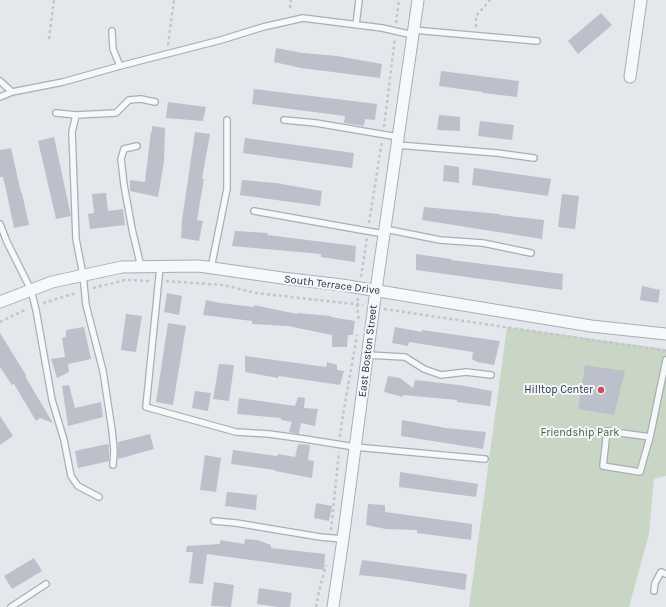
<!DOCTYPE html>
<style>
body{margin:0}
canvas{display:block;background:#e4e7ec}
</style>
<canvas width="666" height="607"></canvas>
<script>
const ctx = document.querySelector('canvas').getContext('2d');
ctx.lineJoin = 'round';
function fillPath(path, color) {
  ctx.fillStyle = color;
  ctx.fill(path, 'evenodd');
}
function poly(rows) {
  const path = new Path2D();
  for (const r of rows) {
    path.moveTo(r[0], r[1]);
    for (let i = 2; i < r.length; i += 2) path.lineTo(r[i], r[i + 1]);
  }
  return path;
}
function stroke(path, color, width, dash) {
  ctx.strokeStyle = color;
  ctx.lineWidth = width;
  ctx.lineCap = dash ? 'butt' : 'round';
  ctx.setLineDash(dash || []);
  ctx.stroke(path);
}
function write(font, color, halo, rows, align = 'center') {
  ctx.font = font + ' Karla,sans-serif';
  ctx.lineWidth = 4;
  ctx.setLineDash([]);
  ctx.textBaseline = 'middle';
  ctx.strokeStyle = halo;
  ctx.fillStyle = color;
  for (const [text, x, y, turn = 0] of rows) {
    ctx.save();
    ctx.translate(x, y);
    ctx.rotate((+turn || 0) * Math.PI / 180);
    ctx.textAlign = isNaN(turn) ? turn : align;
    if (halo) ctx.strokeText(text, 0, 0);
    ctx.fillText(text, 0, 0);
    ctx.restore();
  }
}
fillPath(poly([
 [507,327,666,349,666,476,654,479,649,534,629,607,469,607]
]), '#c9d6c5');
fillPath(poly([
 [601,13,612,25,578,54,568,41],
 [276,48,303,53,337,56,382,64,380,78,301,68,274,62],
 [441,71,519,81,517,97,483,93,483,92,439,86],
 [254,89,377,104,375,120,365,119,364,126,344,123,345,116,252,104],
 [168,102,206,107,203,121,166,118],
 [439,115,460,117,460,131,437,130],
 [480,121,514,125,512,140,478,136],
 [152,126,165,128,164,162,158,197,130,191,130,180,145,182,151,131,152,132],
 [195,132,210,134,202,179,204,179,197,220,203,221,199,241,181,238,182,220],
 [54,137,71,216,56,219,38,141],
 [245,138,354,153,352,168,243,153],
 [11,148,21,193,22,193,29,225,14,228,5,185,3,177,0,177,0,150],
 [444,165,459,167,459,183,443,181],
 [474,168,551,179,548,196,472,185],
 [242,180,276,183,322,191,320,206,240,195],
 [106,193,108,211,123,209,125,225,90,229,88,214,94,213,92,194],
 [562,194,579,196,575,229,558,227],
 [424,207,500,214,500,215,544,220,542,239,422,220],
 [235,231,268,233,267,235,356,246,355,262,321,257,321,254,232,246],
 [416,254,451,259,451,260,563,274,562,290,416,270],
 [642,286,660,290,658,303,640,300],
 [167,293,182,296,179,315,164,312],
 [206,300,220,303,254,307,254,305,297,314,297,313,331,316,331,317,355,321,353,335,348,335,347,347,332,347,332,335,288,326,252,324,252,321,203,315],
 [126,314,142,316,136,352,121,350],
 [168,323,186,326,173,405,156,402],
 [84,327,91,359,68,364,69,372,57,378,51,359,65,357,62,338,66,337,66,330],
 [395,327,422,332,422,330,500,341,494,365,477,362,472,359,473,352,409,342,408,346,392,343],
 [0,333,26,375,25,376,53,423,40,418,36,421,14,384,12,385,0,367],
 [245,356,326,367,327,362,337,365,337,370,344,371,340,385,279,376,278,378,245,372],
 [219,364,234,365,229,401,213,399],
 [585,365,625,371,614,415,578,409],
 [388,376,400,378,413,388,415,380,459,385,492,391,490,406,457,402,457,400,403,395,403,397,384,392],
 [69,385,75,408,101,402,103,417,68,426,62,386],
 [195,391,211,393,208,411,192,408],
 [298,397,305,398,304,408,318,409,315,426,301,423,299,434,289,432,292,422,281,420,281,418,237,414,239,398,295,406],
 [0,416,13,436,0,445],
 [402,420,446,428,486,432,483,449,401,436],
 [150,434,154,449,118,459,118,442],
 [107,444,109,445,109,461,78,468,75,451],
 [298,444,310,445,308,460,314,461,312,478,275,471,275,470,231,464,233,450,277,456,278,454,295,457],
 [205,455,221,458,216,492,200,490],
 [400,472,478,484,476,497,399,487],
 [227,492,257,495,256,510,225,506],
 [316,503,332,506,329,521,314,518],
 [368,504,385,505,385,512,472,524,471,540,417,533,417,530,386,529,366,525],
 [245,539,257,540,271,545,271,548,325,554,324,570,207,554,203,584,189,583,193,552,186,552,187,546,220,544,220,540,244,544],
 [34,558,42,571,12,589,4,576],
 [362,560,467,574,465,590,388,578,359,575],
 [214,582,234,585,231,607,211,606],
 [259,588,292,593,290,607,279,607,257,604]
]), '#bbc0ca');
const service = poly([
 [356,25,359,0],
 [413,30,537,41],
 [112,31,113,49,120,66],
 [0,81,12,92],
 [0,97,12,92,63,82,120,66,221,40,263,27,303,18,382,28,413,35],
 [56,113,76,115],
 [284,120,316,123,398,137],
 [397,145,497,153,534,158],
 [137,146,124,149,121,159,124,185,132,229,141,267],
 [254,211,384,234],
 [0,224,7,242,31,290,36,310,52,400,64,440,71,476,78,486,99,497],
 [385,229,440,240,483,243,531,253],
 [160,267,146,407,236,432,269,434,305,439,355,447,485,459],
 [211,268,227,189,227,120],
 [367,355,405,357,424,369,441,375,466,372,491,375],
 [650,437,607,431,603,466,640,472,650,437,666,360],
 [113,465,114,450,112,430,103,371,86,305,83,275,76,239,72,132,76,115,116,113,129,100,141,99,155,102],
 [214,521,236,523,320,537,343,539],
 [654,591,655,583,661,572,666,574],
 [11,607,46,584]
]);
const minor = poly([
 [630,77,641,0],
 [0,302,52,282,122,267,199,266,282,278,342,285,591,326,666,334],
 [333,607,343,539,376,290,418,0]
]);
stroke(service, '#a9aeb7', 8);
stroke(minor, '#a9aeb7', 13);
stroke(poly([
 [290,8,291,0],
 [396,23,399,0],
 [476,27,476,16,490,0],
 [49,39,54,0],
 [168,45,174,0],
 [384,127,395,38],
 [369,223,382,141],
 [361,277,367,238],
 [166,281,223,285,256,293,363,305],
 [93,288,125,280,151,281],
 [358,298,357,304,359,322],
 [43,303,76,293],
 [384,309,666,351],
 [0,322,27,309],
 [340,437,342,421,357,335],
 [331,530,339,452],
 [316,607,319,591,326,565]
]), '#c2c5cb', 2.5, [3, 3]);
stroke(service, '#f7f8fa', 5.5);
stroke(minor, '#f7f8fa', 11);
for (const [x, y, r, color] of [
 [601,390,4,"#d1495b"]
]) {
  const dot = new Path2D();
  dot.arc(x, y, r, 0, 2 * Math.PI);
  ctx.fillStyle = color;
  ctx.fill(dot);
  stroke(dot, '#f4f6f9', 1.5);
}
write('11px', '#2b3445', '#f4f6f9', [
 ["South Terrace Drive",332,285,7],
 ["East Boston Street",368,351,-83]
]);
write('11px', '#2b3445', '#f4f6f9', [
 ["Hilltop Center",593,390]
], 'right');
write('11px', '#3f6138', '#f4f6f9', [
 ["Friendship Park",580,433]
]);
</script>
